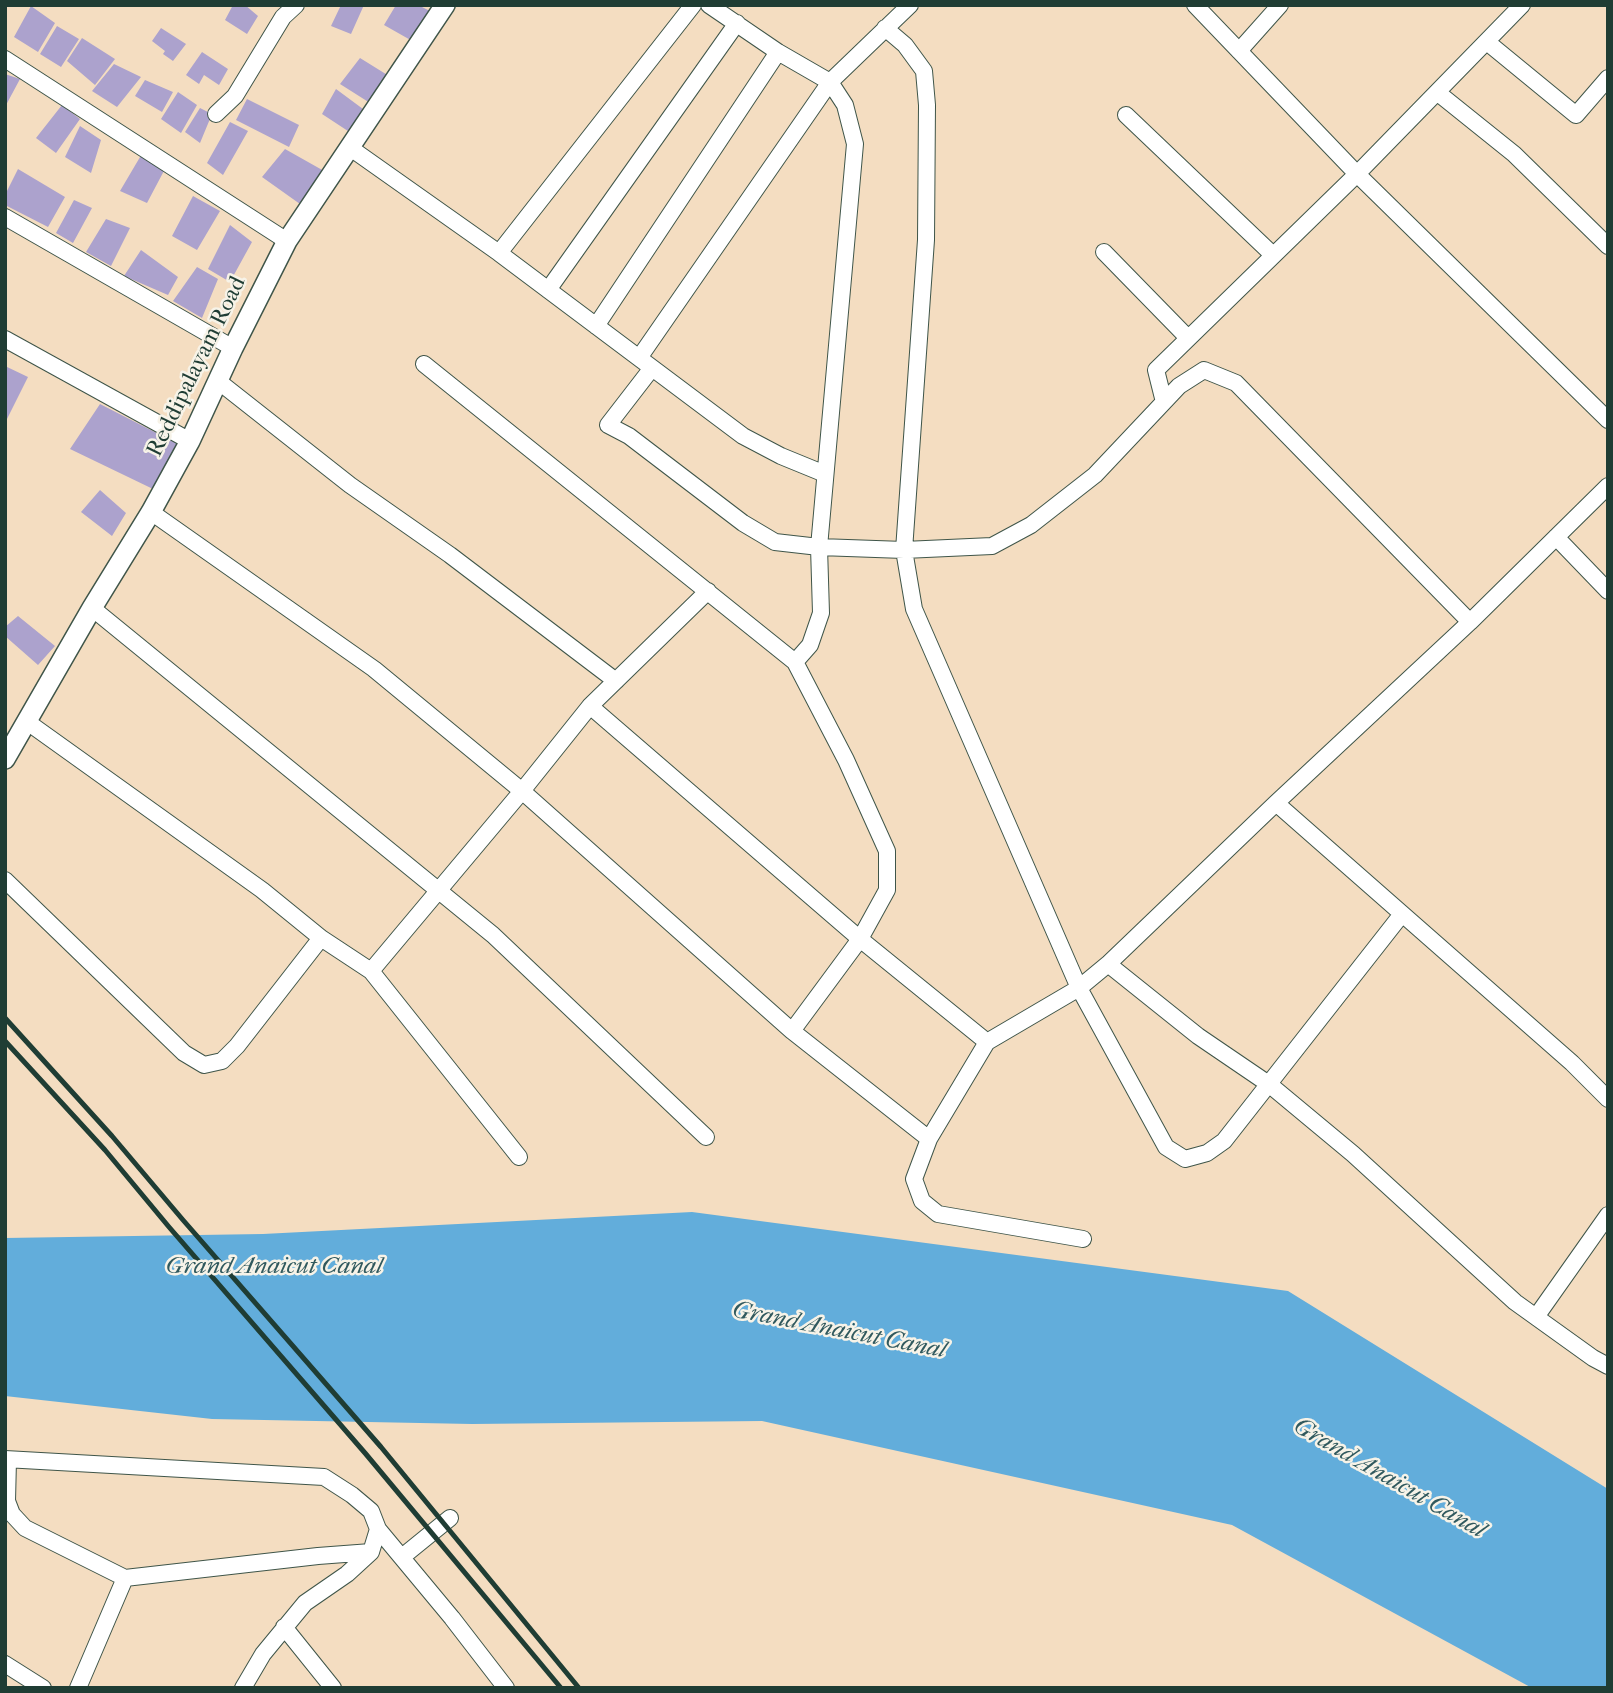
<!DOCTYPE html>
<style>
body{margin:0}
#map{position:relative;width:1613px;height:1693px;overflow:hidden;background:#f4ddc1;font-family:"IM FELL French Canon",serif}
canvas{display:block}
.frame{position:absolute;inset:0;border:7px solid #1f3d34;pointer-events:none}
</style>
<div id="map">
<canvas width="1613" height="1693"></canvas>
<div class="frame"></div>
</div>
<script>
const ctx = document.querySelector('canvas').getContext('2d');
ctx.lineJoin = 'round';
function fillPath(path, color) {
  ctx.fillStyle = color;
  ctx.fill(path, 'evenodd');
}
function poly(rows) {
  const path = new Path2D();
  for (const r of rows) {
    path.moveTo(r[0], r[1]);
    for (let i = 2; i < r.length; i += 2) path.lineTo(r[i], r[i + 1]);
  }
  return path;
}
function stroke(path, color, width, dash) {
  ctx.strokeStyle = color;
  ctx.lineWidth = width;
  ctx.lineCap = dash ? 'butt' : 'round';
  ctx.setLineDash(dash || []);
  ctx.stroke(path);
}
function write(font, color, halo, rows, align = 'center') {
  ctx.font = font + ' "IM FELL French Canon",serif';
  ctx.lineWidth = 5;
  ctx.setLineDash([]);
  ctx.textBaseline = 'middle';
  ctx.strokeStyle = halo;
  ctx.fillStyle = color;
  for (const [text, x, y, turn = 0] of rows) {
    ctx.save();
    ctx.translate(x, y);
    ctx.rotate((+turn || 0) * Math.PI / 180);
    ctx.textAlign = isNaN(turn) ? turn : align;
    if (halo) ctx.strokeText(text, 0, 0);
    ctx.fillText(text, 0, 0);
    ctx.restore();
  }
}
fillPath(poly([
 [692,1212,1288,1291,1608,1489,1608,1688,1532,1688,1232,1525,762,1421,472,1424,212,1419,5,1396,5,1238,263,1234]
]), '#62addb');
fillPath(poly([
 [233,5,245,5,258,16,247,34,225,20],
 [341,5,364,5,351,34,331,26],
 [396,5,418,5,432,12,414,42,384,25],
 [31,6,55,23,38,52,14,37],
 [57,26,79,39,61,67,40,54],
 [161,28,186,44,173,61,163,54,165,51,152,41],
 [82,38,115,59,95,85,67,61],
 [202,52,228,69,219,85,204,75,199,84,186,75],
 [360,58,389,76,370,103,340,84],
 [114,64,141,77,117,107,92,91],
 [5,74,20,79,5,107],
 [145,80,173,92,162,112,135,96],
 [336,89,363,109,351,133,322,114],
 [178,92,197,105,181,133,161,119],
 [247,99,299,125,289,147,236,120],
 [62,105,80,119,56,153,36,138],
 [200,108,212,114,200,143,185,132],
 [230,122,248,131,223,175,207,163],
 [80,126,101,140,91,173,65,157],
 [285,149,324,171,300,204,262,177],
 [143,152,166,167,147,203,120,191],
 [18,169,65,197,48,227,5,205,5,195],
 [193,196,220,211,197,250,172,236],
 [74,200,92,208,73,243,56,233],
 [106,219,130,228,111,266,86,252],
 [230,225,252,242,230,282,208,269],
 [141,250,178,277,168,295,124,276],
 [197,267,218,279,202,318,173,301],
 [5,366,28,377,5,423],
 [100,404,180,445,153,489,70,449],
 [100,490,126,513,112,536,81,512],
 [18,616,55,646,38,665,5,636,5,627]
]), '#aca2cd');
const minor = poly([
 [709,5,778,52,830,82,845,105,855,144,819,547,821,613,810,645,795,662],
 [1522,5,1357,174,1608,420],
 [885,28,905,45,924,71,927,105,926,240,904,550,914,609,1079,988,1166,1147,1185,1159,1207,1153,1224,1141,1402,914],
 [1487,42,1576,115,1608,78],
 [1239,51,1280,5],
 [5,59,287,241],
 [1438,93,1514,154,1608,246],
 [216,114,235,96,283,17,296,5],
 [1126,115,1273,255],
 [349,147,499,253,743,436,781,456,825,474],
 [5,217,233,348],
 [1104,252,1188,338],
 [499,253,693,5],
 [548,290,737,23],
 [596,326,778,52],
 [5,339,190,441],
 [639,358,830,82,910,5],
 [424,364,795,662,846,760,887,851,887,890,860,939,792,1031],
 [652,368,608,425,629,436,743,523,775,542,819,547,904,550,992,546,1031,525,1095,475,1179,386,1204,370,1236,383,1470,622],
 [218,381,350,485,450,555,616,681],
 [1164,402,1156,370,1357,174,1195,5],
 [151,512,374,669,522,791,792,1031,929,1139],
 [1556,537,1608,591],
 [92,608,493,935,706,1137],
 [590,706,860,939,987,1042],
 [26,721,262,890,321,938,371,971,522,791,590,706,708,591],
 [1276,803,1572,1063,1608,1099],
 [5,880,184,1053,204,1065,222,1061,237,1046,321,938],
 [1108,964,1198,1036,1270,1085,1353,1154,1515,1302,1593,1358,1608,1366],
 [371,971,519,1157],
 [1083,1239,938,1214,922,1201,914,1179,929,1139,987,1042,1079,988,1108,964,1276,803,1470,622,1608,486],
 [1536,1317,1608,1215],
 [5,1459,324,1477,352,1495,371,1511,378,1529,371,1552,347,1574,305,1603,263,1654,243,1688],
 [8,1460,7,1501,12,1514,25,1528,125,1578,318,1556,371,1552],
 [378,1529,452,1618,506,1688],
 [402,1557,450,1518],
 [284,1627,333,1688],
 [5,1664,43,1688],
 [78,1688,125,1578]
]);
const tertiary = poly([
 [5,759,92,608,151,512,190,441,233,348,287,241,445,5]
]);
stroke(minor, '#3f5549', 18);
stroke(tertiary, '#3f5549', 22);
stroke(minor, '#fff', 16);
stroke(tertiary, '#fff', 19);
stroke(poly([
 [5,1018,112,1136,183,1220,381,1447,579,1688],
 [5,1041,105,1150,169,1227,365,1453,561,1688]
]), '#1f3d34', 5);
write('23px', '#1f3d34', '#f7f3e8', [
 ["Reddipalayam Road",197,367,-64]
]);
write('italic 24px', '#30595e', '#f7f3e8', [
 ["Grand Anaicut Canal",274,1267],
 ["Grand Anaicut Canal",839,1331,11],
 ["Grand Anaicut Canal",1389,1479,30]
]);
</script>
